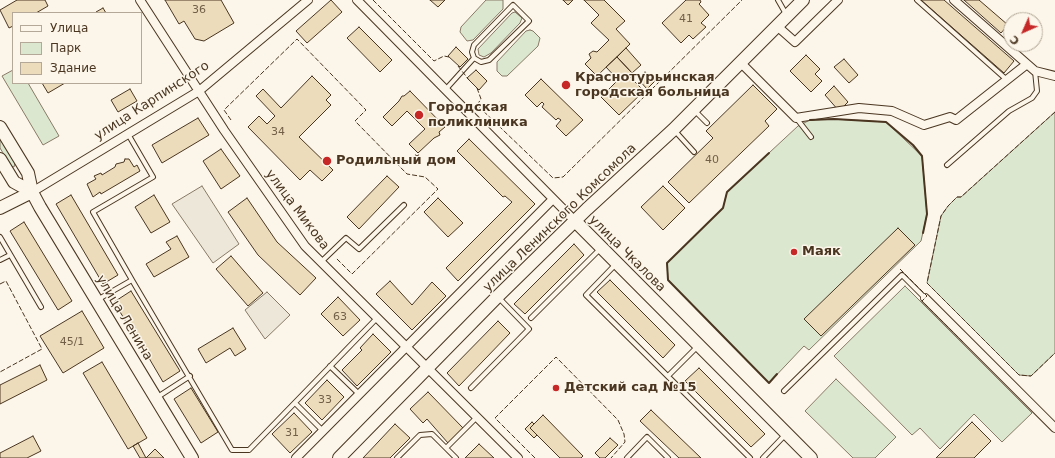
<!DOCTYPE html>
<meta charset="utf-8">
<style>
body{margin:0}
#map{position:relative;width:1055px;height:458px;overflow:hidden;background:#fbf6e9;font-family:"DejaVu Sans",sans-serif}
canvas{display:block}
.legend{position:absolute;left:12px;top:12px;width:130px;height:72px;box-sizing:border-box;background:#fbf6e9;border:1px solid #b4a999;margin:0;padding:5px 7px;list-style:none;font-size:12px;color:#4a3520}
.legend li{display:flex;align-items:center;gap:8px;height:20px}
.legend b{width:20px;border:1px solid #b4a999}
.north{position:absolute;left:1003px;top:12px;width:40px;height:40px;box-sizing:border-box;background:#fbf6e9;border:1px solid #b4a999;border-radius:50%;rotate:225deg;font-size:11px;font-weight:700;line-height:16px;text-align:center;color:#4a3520}
.north::after{content:'';display:block;margin:auto;width:14px;height:18px;background:#c62828;clip-path:polygon(50% 0,100% 100%,50% 72%,0 100%)}
</style>
<div id="map">
<canvas width="1055" height="458"></canvas>
<ul class="legend">
<li><b style="height:5px;background:#fbf6e9"></b>Улица</li>
<li><b style="height:11px;background:#dce7d0"></b>Парк</li>
<li><b style="height:11px;background:#ecdcbc"></b>Здание</li>
</ul>
<div class="north">С</div>
</div>
<script>
const ctx = document.querySelector('canvas').getContext('2d');
ctx.lineJoin = 'round';
function fillPath(path, color) {
  ctx.fillStyle = color;
  ctx.fill(path, 'evenodd');
}
function poly(rows) {
  const path = new Path2D();
  for (const r of rows) {
    path.moveTo(r[0], r[1]);
    for (let i = 2; i < r.length; i += 2) path.lineTo(r[i], r[i + 1]);
  }
  return path;
}
function stroke(path, color, width, dash) {
  ctx.strokeStyle = color;
  ctx.lineWidth = width;
  ctx.lineCap = dash ? 'butt' : 'round';
  ctx.setLineDash(dash || []);
  ctx.stroke(path);
}
function write(font, color, halo, rows, align = 'center') {
  ctx.font = font + ' "DejaVu Sans",sans-serif';
  ctx.lineWidth = 3;
  ctx.setLineDash([]);
  ctx.textBaseline = 'middle';
  ctx.strokeStyle = halo;
  ctx.fillStyle = color;
  for (const [text, x, y, turn = 0] of rows) {
    ctx.save();
    ctx.translate(x, y);
    ctx.rotate((+turn || 0) * Math.PI / 180);
    ctx.textAlign = isNaN(turn) ? turn : align;
    if (halo) ctx.strokeText(text, 0, 0);
    ctx.fillText(text, 0, 0);
    ctx.restore();
  }
}
const green = poly([
 [486,0,503,0,503,9,473,40,467,41,460,32,461,27,486,0],
 [515,12,522,18,520,23,491,53,484,57,479,55,478,49,512,13,515,12],
 [530,30,533,31,540,38,538,46,507,76,502,76,497,71,497,62,526,31,530,30],
 [13,70,13,83,28,83,59,136,43,145,2,76,13,70],
 [1055,112,1055,353,1031,376,1019,375,927,283,941,216,948,206,957,197,961,197,1055,112],
 [834,119,886,122,922,156,927,214,921,241,809,350,804,346,769,383,668,280,667,263,723,208,727,192,798,126,810,120,834,119],
 [0,139,15,163,14,167,11,166,0,148,0,139],
 [905,286,1032,413,1002,442,974,414,940,449,920,428,912,435,834,356,905,286],
 [836,379,896,437,875,458,853,458,805,411,836,379]
]);
fillPath(green, '#dce7d0');
stroke(green, '#887966', 1);
const parking = poly([
 [202,186,239,244,213,263,172,204,202,186],
 [267,292,290,315,265,339,245,310,267,292]
]);
fillPath(parking, '#ede7d9');
stroke(parking, '#887966', 1);
const building = poly([
 [17,0,45,0,48,6,36,13,13,13,13,26,9,28,0,10,17,0],
 [165,0,221,0,234,23,204,41,195,39,184,21,179,24,165,0],
 [331,0,342,12,307,43,296,31,331,0],
 [430,0,445,0,438,7,430,0],
 [563,0,573,0,568,5,563,0],
 [584,0,604,0,625,21,616,29,630,44,597,76,585,64,591,58,589,54,593,51,597,52,609,40,591,23,599,15,584,0],
 [686,0,700,0,701,2,699,4,709,15,701,23,706,27,693,39,689,35,681,43,662,23,686,0],
 [921,0,944,0,1014,61,1004,73,921,0],
 [964,0,979,0,1008,25,1001,33,964,0],
 [103,8,106,13,97,13,96,12,103,8],
 [359,27,392,60,380,72,347,38,359,27],
 [456,47,468,59,460,67,448,56,456,47],
 [626,48,641,65,632,73,617,57,626,48],
 [806,55,820,69,815,74,822,81,811,92,790,71,806,55],
 [617,57,632,73,629,76,644,91,619,115,601,97,618,80,606,67,617,57],
 [844,59,858,75,849,83,834,67,844,59],
 [476,70,487,81,479,90,467,78,476,70],
 [645,72,655,81,647,89,638,79,645,72],
 [312,76,331,95,326,100,331,105,299,137,333,170,322,181,310,170,300,180,248,127,259,116,267,124,275,116,256,96,263,89,281,108,312,76],
 [541,79,583,120,566,136,556,126,561,120,558,118,556,120,542,107,544,104,542,102,537,107,525,95,541,79],
 [42,83,65,83,48,93,42,83],
 [753,85,777,109,765,121,769,126,689,203,668,182,713,138,706,131,753,85],
 [834,86,848,102,839,111,825,95,834,86],
 [130,89,137,101,118,112,111,100,130,89],
 [410,91,445,127,439,132,440,135,434,138,418,153,409,144,425,129,407,111,392,126,383,117,399,101,402,96,404,96,410,91],
 [198,118,209,135,162,163,152,145,198,118],
 [469,139,535,204,458,281,446,268,512,202,505,196,503,197,457,151,469,139],
 [221,149,240,176,221,189,203,161,221,149],
 [125,159,129,159,134,167,137,165,140,171,101,194,100,192,93,197,87,184,96,179,94,176,101,173,102,175,115,167,116,164,124,162,125,159],
 [387,176,399,187,359,229,347,217,387,176],
 [663,186,685,208,663,230,641,207,663,186],
 [71,195,118,275,103,284,56,204,71,195],
 [154,195,170,222,151,233,135,207,154,195],
 [247,198,277,242,316,278,300,295,258,255,228,212,247,198],
 [438,198,463,223,448,237,424,212,438,198],
 [24,222,72,301,58,310,10,231,24,222],
 [898,228,915,245,821,336,804,319,898,228],
 [177,236,189,257,154,277,146,264,171,249,166,242,177,236],
 [574,244,584,255,525,314,514,304,574,244],
 [231,256,263,293,248,306,216,269,231,256],
 [610,280,675,345,663,358,597,292,610,280],
 [390,281,412,305,432,282,446,296,412,330,376,294,390,281],
 [131,291,180,371,163,382,129,324,128,325,114,302,131,291],
 [338,297,360,320,343,336,321,314,338,297],
 [82,311,104,348,63,373,40,336,82,311],
 [498,321,510,333,459,386,447,373,498,321],
 [233,328,246,349,235,356,230,348,206,363,198,349,233,328],
 [373,334,391,352,357,386,342,370,362,350,360,348,373,334],
 [102,362,147,438,128,449,83,373,102,362],
 [40,365,47,380,0,404,0,385,40,365],
 [699,368,765,434,751,447,685,381,699,368],
 [327,380,344,397,322,420,305,403,327,380],
 [191,388,218,432,201,443,174,399,191,388],
 [428,392,463,428,448,443,427,419,423,423,410,409,428,392],
 [651,410,701,458,679,458,640,421,651,410],
 [294,413,312,432,290,453,272,434,294,413],
 [543,415,583,456,581,458,560,458,530,428,543,415],
 [532,422,534,424,530,428,537,435,534,438,525,429,532,422],
 [972,422,991,441,974,458,936,458,972,422],
 [395,424,410,438,390,458,363,458,395,424],
 [33,436,41,451,27,458,0,458,0,453,33,436],
 [610,438,618,445,605,458,600,458,595,453,610,438],
 [138,443,146,458,155,449,164,458,140,458,133,446,138,443],
 [479,444,494,458,465,458,479,444]
]);
fillPath(building, '#ecdcbc');
stroke(building, '#4a3520', 1);
const service = poly([
 [778,0,786,14],
 [917,0,1007,80],
 [446,89,474,58,481,62,489,60,529,21,513,5,474,45,472,52,474,58],
 [695,111,707,123],
 [797,119,811,137],
 [675,131,694,152],
 [128,134,153,177,93,212,132,280],
 [947,165,1009,111,1032,98,1037,91,1035,71],
 [0,237,41,307],
 [0,260,10,255],
 [321,262,346,238,359,249,404,205],
 [615,265,586,295,750,458],
 [97,300,132,280,232,450,249,450,378,317],
 [531,318,601,248],
 [330,366,359,394],
 [668,376,697,347],
 [471,388,529,329,498,297],
 [784,391,902,275,925,298],
 [156,398,190,376],
 [295,403,323,431],
 [446,448,456,458],
 [397,458,420,435,432,434,446,448,477,417],
 [627,458,647,437,668,458],
 [763,458,785,435]
]);
const minor = poly([
 [140,0,224,130,305,246,518,458],
 [357,0,575,221],
 [954,0,1027,64],
 [777,26,795,42,838,0],
 [740,62,796,118,859,108,892,111,924,125,950,117,956,120,1027,64,1035,71,1055,76],
 [32,192,199,91,308,0],
 [925,298,1055,428],
 [296,458,553,199]
]);
const secondary = poly([
 [0,127,28,173,32,192,40,207,192,458],
 [0,159,14,182,32,192],
 [0,208,32,192],
 [575,221,811,458],
 [339,458,497,297,587,209,673,130,803,0]
]);
stroke(service, '#4a3520', 6);
stroke(minor, '#4a3520', 10);
stroke(secondary, '#4a3520', 14);
stroke(service, '#fbf6e9', 4);
stroke(minor, '#fbf6e9', 8);
stroke(secondary, '#fbf6e9', 12);
stroke(poly([
 [373,0,434,61,444,56,449,57],
 [458,66,469,80],
 [477,88,481,99,477,105,553,178,563,177,742,0],
 [1055,112,961,197,957,197,948,206,941,216,927,283,1019,375,1031,376,1055,353],
 [231,120,224,110,297,39,366,110,355,121,407,174,425,177,438,189,352,274,336,258],
 [900,269,927,296,922,301,964,343],
 [0,284,6,281,42,349,0,372],
 [535,458,495,418,556,357,618,420,624,434,625,442,611,458]
]), '#4a3520', 1, [5, 2]);
stroke(poly([
 [810,120,834,119,886,122,913,145,922,156,927,214,923,233],
 [769,153,727,192,723,208,667,263,668,280,769,383,777,374]
]), '#4a3520', 2);
for (const [x, y, r, color] of [
 [566,85,5,"#c62828"],
 [419,115,5,"#c62828"],
 [327,161,5,"#c62828"],
 [794,252,4,"#c62828"],
 [556,388,4,"#c62828"]
]) {
  const dot = new Path2D();
  dot.arc(x, y, r, 0, 2 * Math.PI);
  ctx.fillStyle = color;
  ctx.fill(dot);
  stroke(dot, '#fbf6e9', 1.5);
}
write('11px', '#725f47', null, [
 ["36",199,10],
 ["41",686,19],
 ["34",278,132],
 ["40",712,160],
 ["63",340,317],
 ["45/1",72,342],
 ["33",325,400],
 ["31",292,433]
]);
write('bold 13px', '#4a3520', '#fbf6e9', [
 ["Краснотурьинская",575,78],
 ["городская больница",575,93],
 ["Городская",428,108],
 ["поликлиника",428,123],
 ["Родильный дом",336,161],
 ["Маяк",802,252],
 ["Детский сад №15",564,388]
], 'left');
write('13px', '#4a3520', '#fbf6e9', [
 ["улица Карпинского",152,101,-33],
 ["улица Микова",297,210,53],
 ["улица Ленинского Комсомола",560,218,-44],
 ["улица Чкалова",627,254,45],
 ["улица Ленина",124,318,59]
]);
</script>
